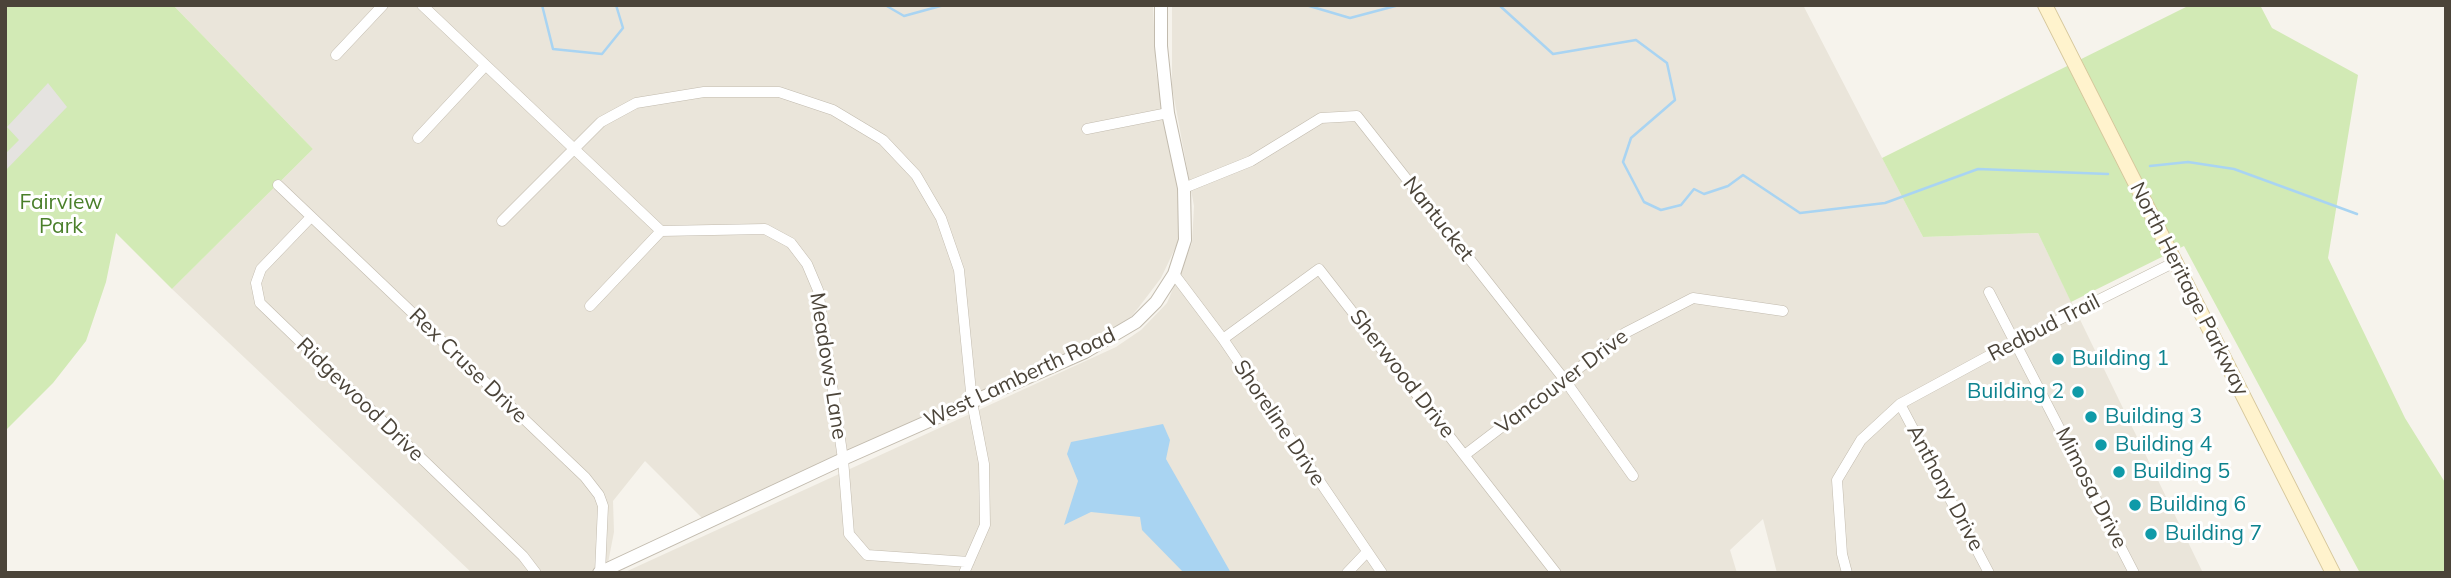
<!DOCTYPE html>
<style>
body{margin:0}
#map{position:relative;width:2451px;height:578px;overflow:hidden;background:#f6f3ec;font-family:Mulish,sans-serif}
canvas{display:block}
.frame{position:absolute;inset:0;border:7px solid #4b4439;pointer-events:none}
</style>
<div id="map">
<canvas width="2451" height="578"></canvas>
<div class="frame"></div>
</div>
<script>
const ctx = document.querySelector('canvas').getContext('2d');
ctx.lineJoin = 'round';
function fillPath(path, color) {
  ctx.fillStyle = color;
  ctx.fill(path, 'evenodd');
}
function poly(rows) {
  const path = new Path2D();
  for (const r of rows) {
    path.moveTo(r[0], r[1]);
    for (let i = 2; i < r.length; i += 2) path.lineTo(r[i], r[i + 1]);
  }
  return path;
}
function stroke(path, color, width, dash) {
  ctx.strokeStyle = color;
  ctx.lineWidth = width;
  ctx.lineCap = dash ? 'butt' : 'round';
  ctx.setLineDash(dash || []);
  ctx.stroke(path);
}
function write(font, color, halo, rows, align = 'center') {
  ctx.font = font + ' Mulish,sans-serif';
  ctx.lineWidth = 6;
  ctx.setLineDash([]);
  ctx.textBaseline = 'middle';
  ctx.strokeStyle = halo;
  ctx.fillStyle = color;
  for (const [text, x, y, turn = 0] of rows) {
    ctx.save();
    ctx.translate(x, y);
    ctx.rotate((+turn || 0) * Math.PI / 180);
    ctx.textAlign = isNaN(turn) ? turn : align;
    if (halo) ctx.strokeText(text, 0, 0);
    ctx.fillText(text, 0, 0);
    ctx.restore();
  }
}
fillPath(poly([
 [173,5,1153,5,1156,72,1179,190,1179,240,1161,278,1139,307,1130,318,1092,341,703,519,645,461,613,501,614,532,608,563,588,573,472,573,172,289,313,149],
 [1172,5,1803,5,1923,237,2038,233,2203,573,1777,573,1763,519,1730,550,1737,573,623,573,1116,347,1141,330,1167,303,1192,243,1194,206,1172,87]
]), '#eae5da');
fillPath(poly([
 [5,5,173,5,313,149,172,289,116,233,106,282,86,341,53,383,5,431],
 [2190,5,2260,5,2272,28,2358,75,2328,258,2405,418,2446,484,2446,573,2360,573,2184,246,2071,302,2038,233,1923,237,1882,158]
]), '#d2eab5');
fillPath(poly([
 [48,83,67,107,5,171,5,154,19,140,7,127]
]), '#e5e3e0');
fillPath(poly([
 [1163,424,1170,440,1166,459,1231,573,1184,573,1142,530,1140,517,1091,512,1064,525,1078,481,1067,454,1071,442]
]), '#a9d4f2');
stroke(poly([
 [542,5,553,49,602,54,623,28,616,5],
 [885,5,904,16,944,5],
 [1119,5,1149,5],
 [1306,5,1350,18,1399,5],
 [1499,5,1553,54,1636,40,1667,63,1675,100,1631,138,1623,162,1644,202,1661,210,1681,205,1694,189,1704,194,1728,186,1743,175,1800,213,1885,203,1978,169,2108,174],
 [2150,166,2188,162,2234,169,2357,214]
]), '#a9d4f2', 2.5);
const minor = poly([
 [422,5,661,231,765,229,791,243,807,264,818,290,843,459,849,534,867,555,969,562],
 [336,55,383,5],
 [1087,129,1168,113],
 [418,138,485,66],
 [278,185,585,477,599,495,603,506,600,573],
 [1184,188,1251,161,1321,118,1357,116,1564,379,1633,476],
 [311,217,261,269,256,283,260,303,523,556,536,573],
 [502,221,601,122,636,103,704,92,779,92,833,110,883,140,916,175,941,218,959,270,972,402,984,464,985,525,964,573],
 [1174,274,1223,339,1382,573],
 [1989,292,2134,573],
 [590,306,661,231],
 [1223,339,1319,269,1556,573],
 [1900,404,1989,573],
 [1466,454,1625,333,1693,298,1783,311],
 [1347,573,1366,553],
 [1847,573,1842,554,1837,480,1861,440,1900,404,2016,341,2175,262]
]);
const tertiary = poly([
 [599,573,843,459,1085,352,1136,322,1156,302,1174,274,1185,240,1184,188,1168,113,1161,46,1161,5]
]);
const secondary = poly([
 [2045,5,2333,573]
]);
stroke(minor, '#c2bbae', 11);
stroke(tertiary, '#c2bbae', 14);
stroke(secondary, '#d6c79b', 16);
stroke(minor, '#fff', 10);
stroke(tertiary, '#fff', 12);
stroke(secondary, '#fff3cd', 14);
for (const [x, y, r, color] of [
 [2058,359,7,"#0f9aa8"],
 [2078,392,7,"#0f9aa8"],
 [2091,417,7,"#0f9aa8"],
 [2101,445,7,"#0f9aa8"],
 [2119,472,7,"#0f9aa8"],
 [2135,505,7,"#0f9aa8"],
 [2151,534,7,"#0f9aa8"]
]) {
  const dot = new Path2D();
  dot.arc(x, y, r, 0, 2 * Math.PI);
  ctx.fillStyle = color;
  ctx.fill(dot);
  stroke(dot, '#fff', 2.5);
}
write('21px', '#4a7f2a', '#fff', [
 ["Fairview",61,203],
 ["Park",61,227]
]);
write('21px', '#4b4439', '#fff', [
 ["Nantucket",1438,219,52],
 ["North Heritage Parkway",2189,289,63],
 ["Redbud Trail",2044,328,-27],
 ["Rex Cruse Drive",468,366,44],
 ["Meadows Lane",828,366,81],
 ["Sherwood Drive",1402,374,52],
 ["West Lamberth Road",1020,378,-25],
 ["Vancouver Drive",1562,382,-37],
 ["Ridgewood Drive",360,400,44],
 ["Shoreline Drive",1279,423,56],
 ["Anthony Drive",1945,488,62],
 ["Mimosa Drive",2091,488,63]
]);
write('21px', '#0d838f', '#fff', [
 ["Building 1",2072,359],
 ["Building 2",2064,392,"right"],
 ["Building 3",2105,417],
 ["Building 4",2115,445],
 ["Building 5",2133,472],
 ["Building 6",2149,505],
 ["Building 7",2165,534]
], 'left');
</script>
